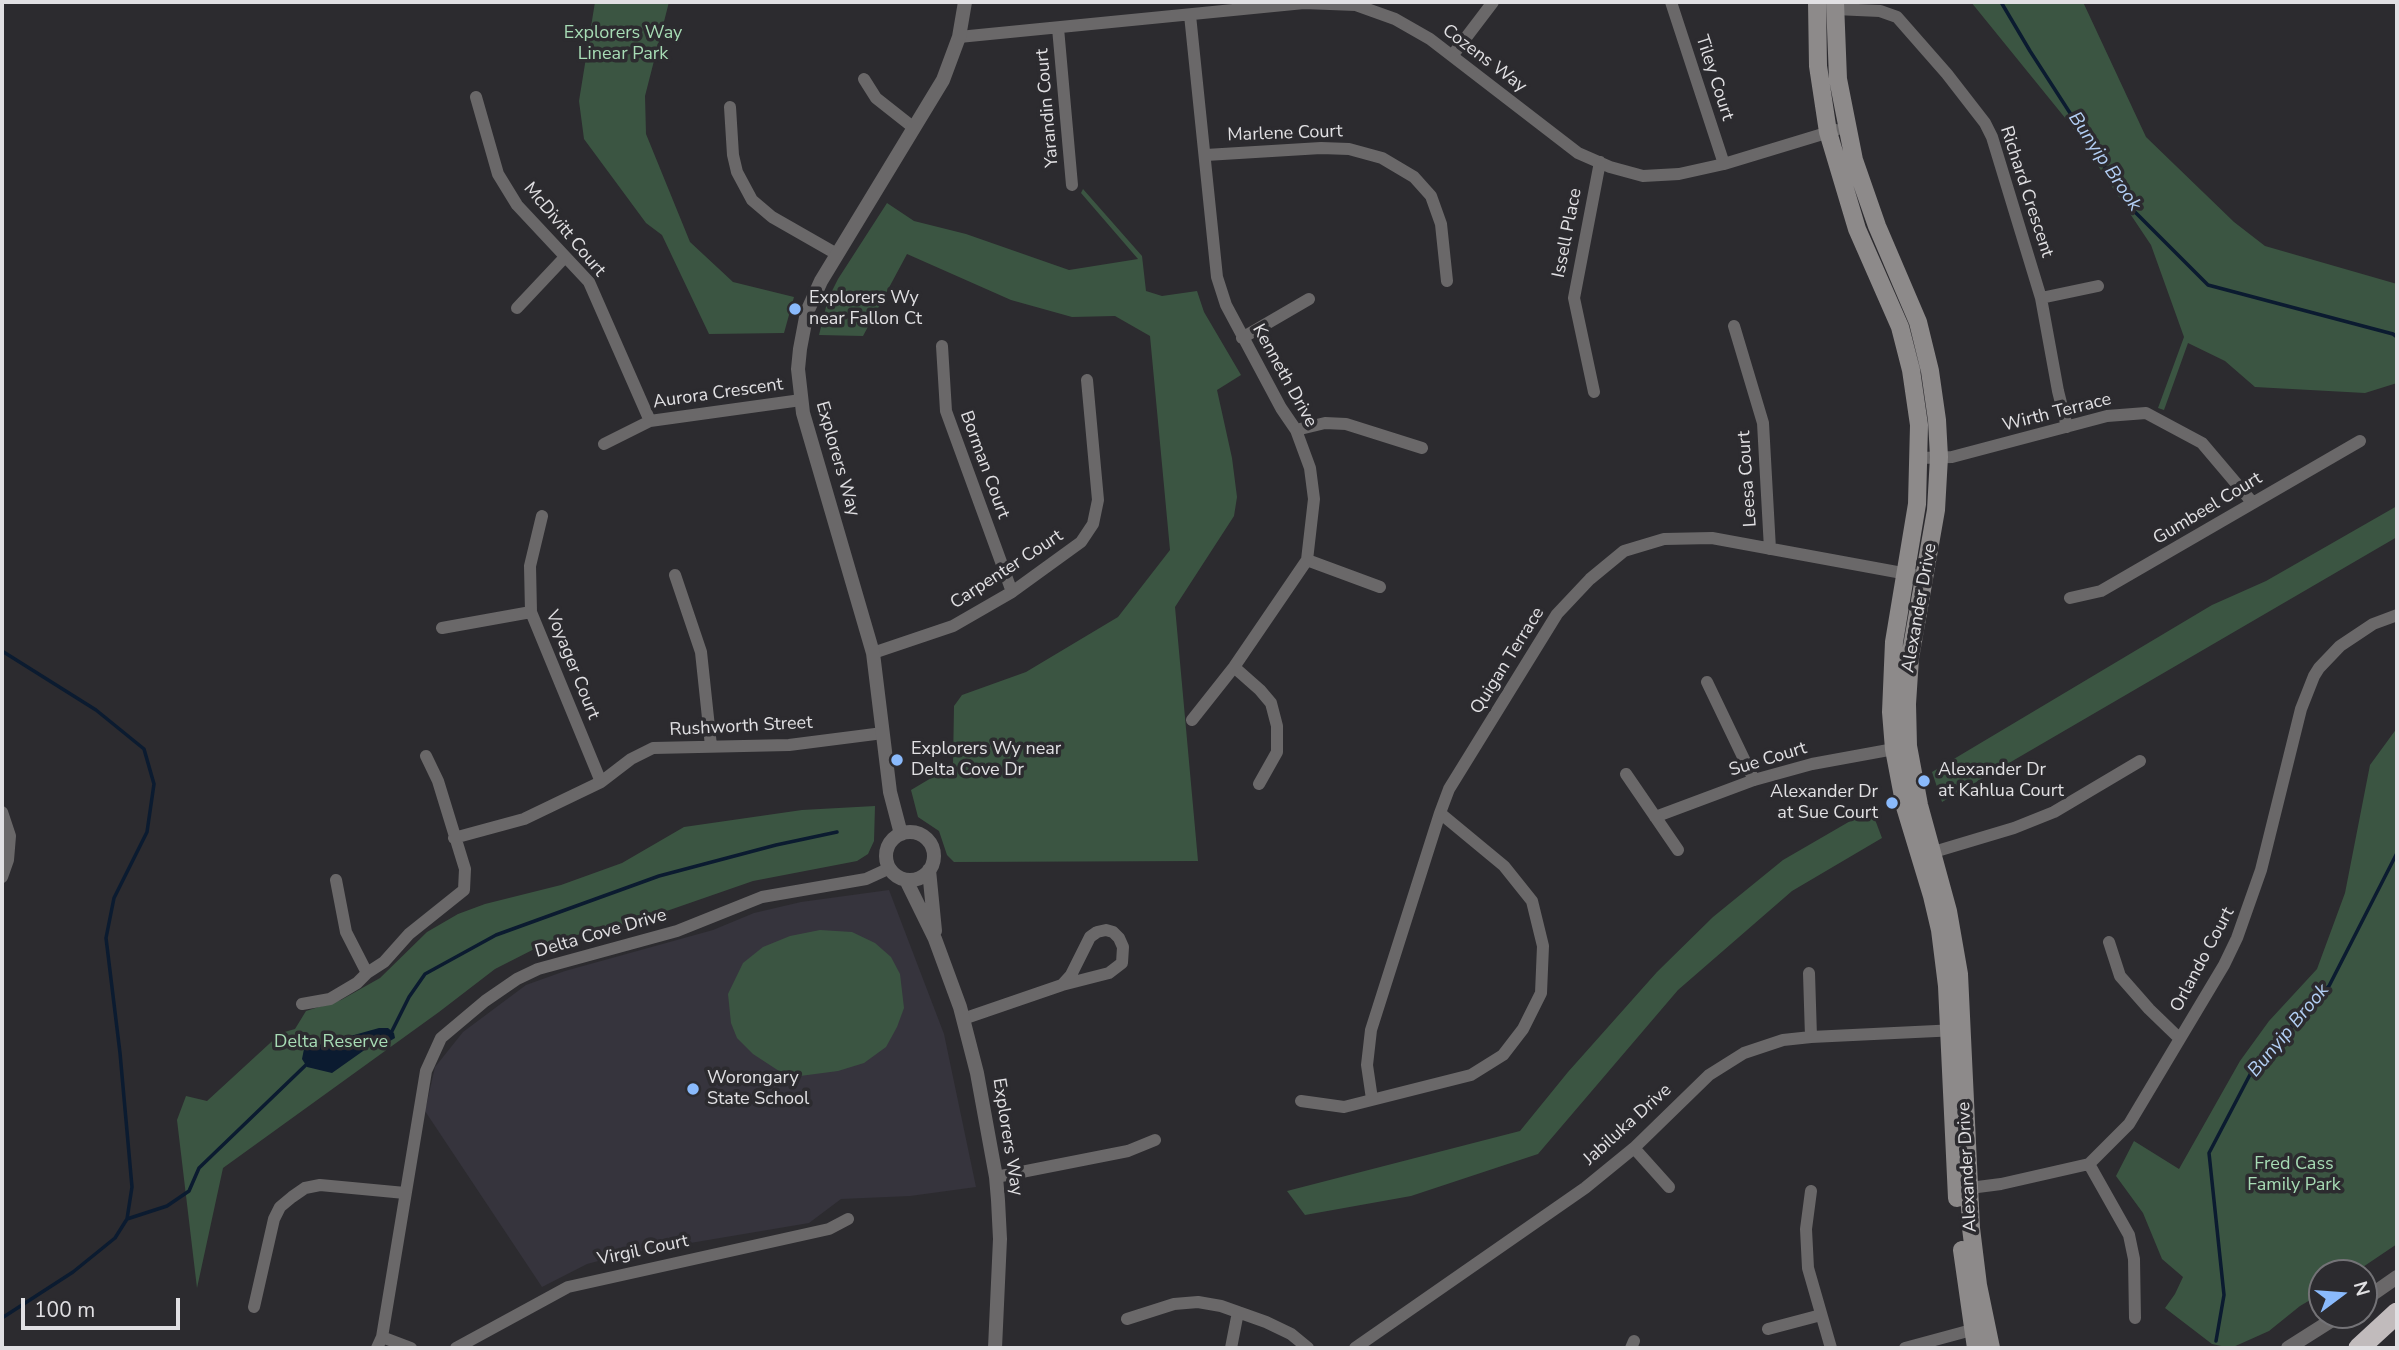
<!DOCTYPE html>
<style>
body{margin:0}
#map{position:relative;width:2399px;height:1350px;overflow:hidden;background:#2c2b2f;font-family:"Nunito Sans",sans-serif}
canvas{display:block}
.frame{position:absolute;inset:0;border:4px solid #e1e0e3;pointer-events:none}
.north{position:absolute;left:2308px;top:1259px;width:70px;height:70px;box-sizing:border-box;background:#2c2b2f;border:2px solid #747377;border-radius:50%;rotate:74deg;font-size:19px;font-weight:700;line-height:28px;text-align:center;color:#e1e0e3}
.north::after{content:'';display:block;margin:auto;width:24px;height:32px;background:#8abafc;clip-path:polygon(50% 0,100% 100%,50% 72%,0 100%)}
.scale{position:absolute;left:21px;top:1298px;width:159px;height:32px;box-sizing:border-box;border:4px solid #e1e0e3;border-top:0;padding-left:9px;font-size:21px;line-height:24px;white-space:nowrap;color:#e1e0e3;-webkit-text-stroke:5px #2c2b2f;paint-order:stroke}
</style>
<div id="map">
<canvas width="2399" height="1350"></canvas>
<div class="frame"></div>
<div class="north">N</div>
<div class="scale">100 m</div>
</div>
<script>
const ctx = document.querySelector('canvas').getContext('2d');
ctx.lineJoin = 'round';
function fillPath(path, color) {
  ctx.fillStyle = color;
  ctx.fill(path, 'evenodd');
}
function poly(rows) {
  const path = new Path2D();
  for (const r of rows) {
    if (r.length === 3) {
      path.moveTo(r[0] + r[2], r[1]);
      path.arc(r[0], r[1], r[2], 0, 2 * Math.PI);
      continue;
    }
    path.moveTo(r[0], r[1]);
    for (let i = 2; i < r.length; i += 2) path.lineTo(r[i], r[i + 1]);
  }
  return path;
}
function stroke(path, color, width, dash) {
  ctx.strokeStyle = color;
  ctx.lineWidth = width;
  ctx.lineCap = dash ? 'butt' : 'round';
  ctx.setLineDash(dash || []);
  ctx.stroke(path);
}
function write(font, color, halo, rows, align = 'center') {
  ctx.font = font + ' "Nunito Sans",sans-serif';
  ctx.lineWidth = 7;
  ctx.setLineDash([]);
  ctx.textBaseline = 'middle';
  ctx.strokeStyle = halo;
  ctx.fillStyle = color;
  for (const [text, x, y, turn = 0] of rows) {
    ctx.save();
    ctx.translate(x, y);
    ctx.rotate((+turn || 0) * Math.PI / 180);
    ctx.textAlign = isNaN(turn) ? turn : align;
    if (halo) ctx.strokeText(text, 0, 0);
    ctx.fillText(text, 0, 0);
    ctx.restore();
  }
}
fillPath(poly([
 [889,890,944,1034,976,1187,910,1196,841,1199,809,1223,625,1254,587,1264,542,1287,425,1111,435,1067,463,1032,526,985,565,971,713,930,754,913,801,902]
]), '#36343d');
fillPath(poly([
 [595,2,669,2,645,96,646,134,690,242,733,282,794,297,784,333,709,334,662,235,646,223,584,139,579,101],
 [1971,2,2083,2,2146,137,2234,222,2265,246,2397,284,2397,383,2365,393,2255,387,2225,361,2188,343,2164,410,2158,408,2184,337,2151,245,2070,124],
 [1083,189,1142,256,1146,291,1162,296,1197,291,1204,312,1241,375,1217,390,1232,458,1237,497,1234,516,1175,607,1198,861,954,862,947,855,939,831,918,817,911,790,953,765,954,706,962,695,1026,672,1118,617,1170,550,1150,336,1115,316,1072,317,1011,300,907,254,863,336,819,335,828,299,838,279,887,203,914,221,966,234,1069,270,1138,259,1081,193],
 [2397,506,2397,537,1942,802,1932,772,2212,605,2266,581],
 [2397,728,2397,1244,2354,1273,2322,1273,2322,1293,2300,1306,2269,1331,2231,1348,2212,1344,2165,1308,2175,1294,2183,1277,2162,1259,2143,1213,2116,1176,2134,1141,2179,1169,2240,1061,2269,1021,2317,969,2345,893,2370,765],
 [875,806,874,841,868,854,857,861,753,881,635,922,550,941,495,969,439,1012,223,1168,197,1288,177,1120,186,1096,207,1101,281,1033,295,1029,306,1011,341,1000,380,978,427,932,458,914,485,904,561,885,622,863,684,827,802,810],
 [1871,809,1882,838,1792,891,1678,990,1538,1154,1411,1196,1305,1215,1287,1191,1520,1131,1568,1072,1657,972,1713,917,1783,860],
 [820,930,852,932,875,943,891,957,900,974,904,1008,897,1027,886,1047,864,1063,838,1071,800,1076,779,1071,753,1054,737,1038,731,1023,728,994,743,963,763,947,790,936]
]), '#3b5542');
fillPath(poly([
 [379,1028,388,1028,394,1033,395,1038,385,1044,373,1044,332,1073,307,1067,302,1059,304,1049]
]), '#0b1b30');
stroke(poly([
 [2001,2,2030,51,2132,209,2208,285,2393,334,2397,337],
 [2,651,96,710,144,749,154,784,147,832,114,898,106,938,120,1053,132,1187,127,1219,115,1238,73,1272,2,1318],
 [391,1033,409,997,425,974,496,935,659,876,776,845,837,832],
 [127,1219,167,1206,189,1191,199,1168,309,1062],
 [2216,1341,2224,1295,2209,1153,2254,1067,2329,986,2397,853]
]), '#0b1b30', 3.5);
stroke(poly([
 [1671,2,1724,164],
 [1835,9,1880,11,1897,17,1947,74,1985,123,1992,137,2041,298,2058,391,2067,427],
 [1190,15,1217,277,1226,305,1281,408,1296,430,1310,468,1314,499,1307,560,1234,667,1192,720],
 [1058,28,1072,185],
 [959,37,1304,3,1356,5,1395,19,1430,39,1578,153,1610,167,1643,176,1679,174,1724,164,1836,130],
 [1452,56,1493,2],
 [864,79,876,98,914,128],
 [476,97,498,174,517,205,589,282,650,421],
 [730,107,733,155,737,172,752,200,772,217,835,253],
 [1206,155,1321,148,1349,149,1382,158,1414,177,1431,196,1441,224,1447,281],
 [2041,298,2098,286],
 [517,308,565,257],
 [1734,326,1763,423,1770,549],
 [1242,338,1309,299],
 [942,346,946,411,1012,592],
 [1594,392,1574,298,1600,162],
 [1296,430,1325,423,1346,424,1422,448],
 [604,444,650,421,801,400],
 [1920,458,1952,457,2107,416,2146,413,2202,443,2252,502],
 [542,516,530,566,531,612,601,782],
 [1307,560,1380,587],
 [675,575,701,652,711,746],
 [2070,598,2101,591,2360,441],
 [442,628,531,612],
 [873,653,953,626,1012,592,1081,542,1093,524,1098,500,1087,380],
 [1234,667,1260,690,1271,703,1277,726,1277,752,1259,784],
 [1707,682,1754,780],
 [1626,774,1678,850],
 [2,812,10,836,8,860,2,877],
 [1655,817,1754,780,1812,764,1894,749],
 [454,838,524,819,601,782,631,759,653,748,789,745,883,733],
 [1927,854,2014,828,2054,812,2140,761],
 [336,880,346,932,367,973],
 [2109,942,2120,976,2149,1009,2179,1038],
 [1809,973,1811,1037],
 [302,1004,330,999,357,983,367,973,384,962,409,934,464,890,465,869,438,781,426,756],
 [963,1019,1062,985,1109,973,1122,963,1123,947,1119,938,1113,932,1106,930,1097,932,1090,937,1071,975,1062,985],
 [1372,1099,1367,1065,1371,1030,1440,813,1449,789,1557,614,1590,579,1624,551,1664,539,1712,538,1924,577],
 [1301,1101,1344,1107,1471,1075,1503,1055,1523,1029,1541,993,1543,946,1532,901,1504,866,1440,813],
 [1634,1148,1669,1187],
 [2089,1164,2129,1235,2134,1259,2135,1318],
 [996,1177,1128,1151,1155,1140],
 [1962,1189,2001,1184,2089,1164,2129,1124,2224,965,2237,938,2261,870,2301,709,2314,676,2319,668,2340,646,2373,624,2397,615],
 [1811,1191,1806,1229,1808,1268,1831,1348],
 [254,1307,274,1219,280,1207,292,1197,305,1188,320,1185,405,1193],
 [1127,1319,1174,1304,1198,1302,1221,1306,1266,1322,1291,1334,1308,1348],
 [1768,1329,1821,1315],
 [382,1337,411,1348],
 [377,1348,382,1337,426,1071,441,1038,485,1001,517,979,538,969,677,931,762,897,866,879,890,868],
 [456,1348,568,1287,829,1229,848,1219],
 [1231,1348,1238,1312],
 [1355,1348,1585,1188,1634,1148,1709,1075,1744,1053,1783,1040,1811,1037,1957,1030],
 [1631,1348,1634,1341],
 [1905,1348,1979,1328]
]), '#6a6869', 12);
stroke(poly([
 [910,856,24],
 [901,834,890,792,873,653,803,413,798,369,800,349,807,312,821,281,943,80,959,37,965,2],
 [929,870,935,931],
 [906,880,935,939,960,1007,977,1073,996,1177,998,1200,1000,1239,995,1348],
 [2364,1300,2397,1277],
 [2288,1348,2340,1315]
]), '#6a6869', 14);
stroke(poly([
 [1817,2,1818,66,1828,132,1857,229,1900,327,1911,370,1919,425,1917,504,1894,642,1891,712,1894,749,1905,807,1932,896,1940,930,1947,986,1957,1198],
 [1835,2,1838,79,1854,160,1877,226,1918,322,1930,371,1937,420,1939,457,1936,510,1910,658,1907,704,1908,746,1919,805,1948,911,1959,974,1971,1228,1978,1285,1991,1348],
 [1962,1250,1976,1348]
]), '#8d8a8a', 18);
stroke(poly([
 [2359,1348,2397,1313]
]), '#c1bbbc', 21);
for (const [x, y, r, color] of [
 [795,309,7,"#8abafc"],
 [897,760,7,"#8abafc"],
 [1924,781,7,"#8abafc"],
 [1892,803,7,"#8abafc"],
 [693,1089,7,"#8abafc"]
]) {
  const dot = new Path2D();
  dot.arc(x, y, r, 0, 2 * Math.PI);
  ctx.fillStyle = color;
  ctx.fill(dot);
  stroke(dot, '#2c2b2f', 2.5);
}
write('18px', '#a7dcb5', '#2c2b2f', [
 ["Explorers Way",623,34],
 ["Linear Park",623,55],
 ["Delta Reserve",331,1043],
 ["Fred Cass",2294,1165],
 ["Family Park",2294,1186]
]);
write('18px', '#e1e0e3', '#2c2b2f', [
 ["Cozens Way",1484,59,37],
 ["Tiley Court",1714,78,72],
 ["Yarandin Court",1048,108,-95],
 ["Marlene Court",1285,134,-2],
 ["Richard Crescent",2026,192,72],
 ["McDivitt Court",564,230,50],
 ["Issell Place",1568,233,-79],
 ["Kenneth Drive",1284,376,61],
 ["Aurora Crescent",718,394,-8],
 ["Wirth Terrace",2057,413,-14],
 ["Explorers Way",837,459,74],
 ["Borman Court",984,465,70],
 ["Leesa Court",1748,479,-94],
 ["Gumbeel Court",2208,509,-31],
 ["Carpenter Court",1007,570,-33],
 ["Alexander Drive",1920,608,-80],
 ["Quigan Terrace",1508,661,-58],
 ["Voyager Court",572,665,68],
 ["Rushworth Street",741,727,-3],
 ["Sue Court",1768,760,-17],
 ["Delta Cove Drive",601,934,-16],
 ["Orlando Court",2203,960,-62],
 ["Jabiluka Drive",1628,1125,-42],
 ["Explorers Way",1007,1137,81],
 ["Alexander Drive",1968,1167,-93],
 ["Virgil Court",643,1251,-12]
]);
write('18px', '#e1e0e3', '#2c2b2f', [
 ["Explorers Wy",809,299],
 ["near Fallon Ct",809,320],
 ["Explorers Wy near",911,750],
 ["Delta Cove Dr",911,771],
 ["Alexander Dr",1938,771],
 ["at Kahlua Court",1938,792],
 ["Alexander Dr",1878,793,"right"],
 ["at Sue Court",1878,814,"right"],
 ["Worongary",707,1079],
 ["State School",707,1100]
], 'left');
write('italic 19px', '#b3cff5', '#2c2b2f', [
 ["Bunyip Brook",2104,162,56],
 ["Bunyip Brook",2289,1031,-50]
]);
</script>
